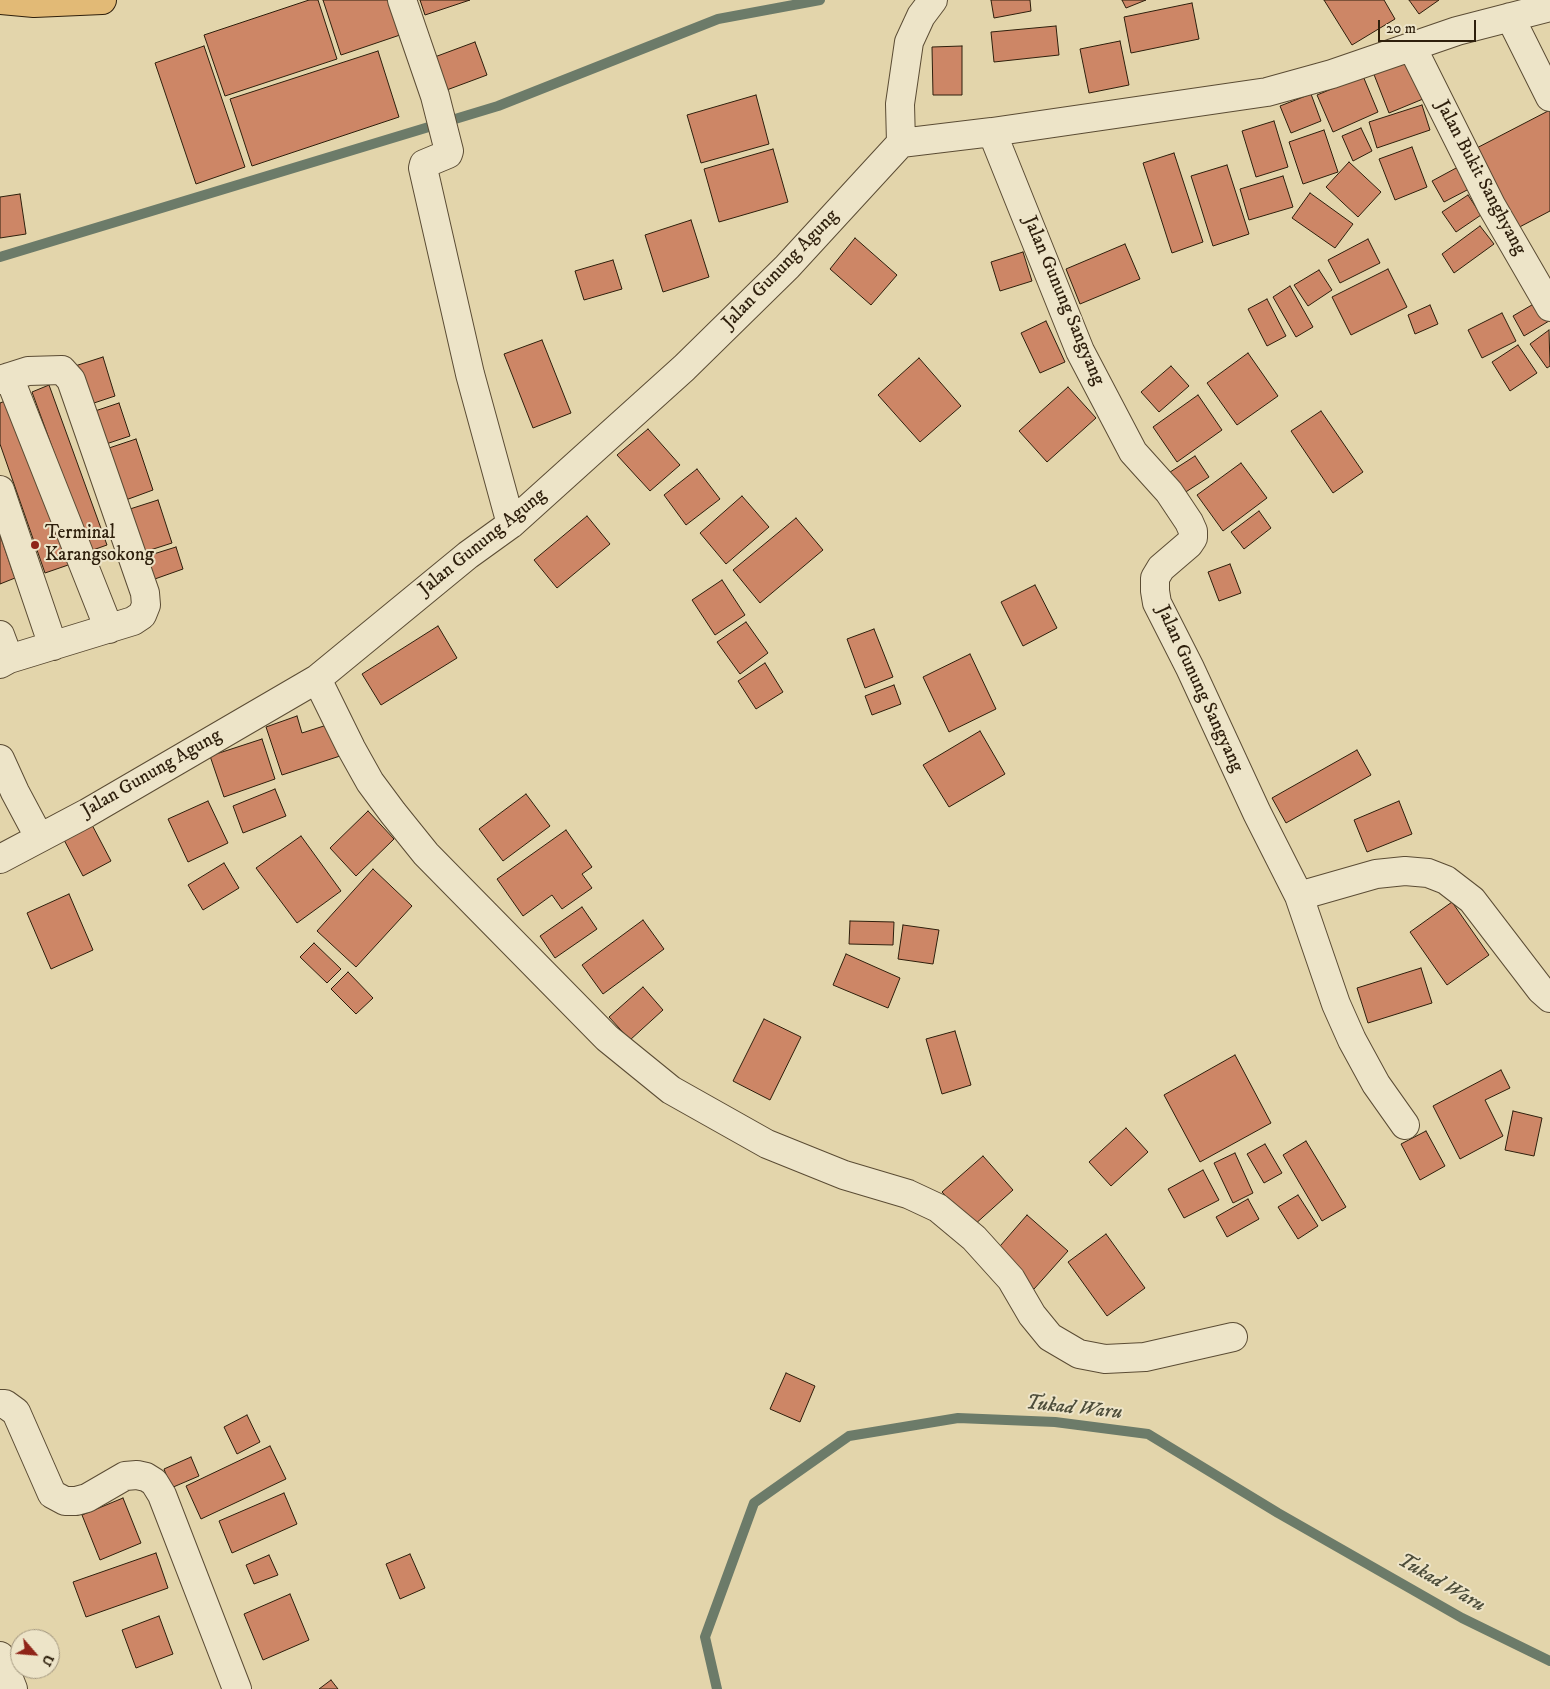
<!DOCTYPE html>
<style>
body{margin:0}
#map{position:relative;width:1550px;height:1689px;overflow:hidden;background:#e3d5ab;font-family:"IM FELL DW Pica",serif}
canvas{display:block}
.north{position:absolute;left:10px;top:1629px;width:50px;height:50px;box-sizing:border-box;background:#ede4c8;border:1px solid #a1957d;border-radius:50%;rotate:117deg;font-size:14px;font-weight:700;line-height:20px;text-align:center;color:#2e1f0c}
.north::after{content:'';display:block;margin:auto;width:18px;height:22px;background:#8f2418;clip-path:polygon(50% 0,100% 100%,50% 72%,0 100%)}
.scale{position:absolute;left:1378px;top:20px;width:98px;height:22px;box-sizing:border-box;border:2px solid #2e1f0c;border-top:0;padding-left:6px;font-size:15px;line-height:18px;white-space:nowrap;color:#2e1f0c;-webkit-text-stroke:4px #ede4c8;paint-order:stroke}
</style>
<div id="map">
<canvas width="1550" height="1689"></canvas>
<div class="north">U</div>
<div class="scale">20 m</div>
</div>
<script>
const ctx = document.querySelector('canvas').getContext('2d');
ctx.lineJoin = 'round';
function poly(rows) {
  const path = new Path2D();
  for (const r of rows) {
    path.moveTo(r[0], r[1]);
    for (let i = 2; i < r.length; i += 2) path.lineTo(r[i], r[i + 1]);
  }
  return path;
}
function stroke(path, color, width, dash) {
  ctx.strokeStyle = color;
  ctx.lineWidth = width;
  ctx.lineCap = dash ? 'butt' : 'round';
  ctx.setLineDash(dash || []);
  ctx.stroke(path);
}
function fillPath(path, color) {
  ctx.fillStyle = color;
  ctx.fill(path, 'evenodd');
}
function write(font, color, halo, rows, align = 'center') {
  ctx.font = font + ' "IM FELL DW Pica",serif';
  ctx.lineWidth = 4;
  ctx.setLineDash([]);
  ctx.textBaseline = 'middle';
  ctx.strokeStyle = halo;
  ctx.fillStyle = color;
  for (const [text, x, y, turn = 0] of rows) {
    ctx.save();
    ctx.translate(x, y);
    ctx.rotate((+turn || 0) * Math.PI / 180);
    ctx.textAlign = isNaN(turn) ? turn : align;
    if (halo) ctx.strokeText(text, 0, 0);
    ctx.fillText(text, 0, 0);
    ctx.restore();
  }
}
stroke(poly([
 [0,257,498,106,718,19,820,0],
 [717,1689,705,1637,754,1503,849,1436,958,1418,1055,1422,1148,1434,1278,1513,1462,1618,1550,1661]
]), '#6c7b69', 10);
const building = poly([
 [309,0,318,0,337,59,225,96,204,35,309,0],
 [323,0,389,0,400,35,341,55,323,0],
 [420,0,470,0,425,15,420,0],
 [991,0,1030,0,1031,11,994,18,991,0],
 [1122,0,1146,0,1126,8,1122,0],
 [1324,0,1384,0,1395,19,1352,45,1324,0],
 [1409,0,1439,0,1419,14,1409,0],
 [1192,3,1199,39,1131,53,1124,17,1192,3],
 [1056,26,1059,55,994,62,991,32,1056,26],
 [1120,41,1129,85,1089,93,1080,49,1120,41],
 [475,42,487,75,444,91,432,58,475,42],
 [204,46,245,167,196,184,155,63,204,46],
 [962,46,962,95,933,95,932,47,962,46],
 [378,51,399,117,252,166,230,99,378,51],
 [1407,58,1423,99,1389,113,1373,72,1407,58],
 [1363,76,1378,112,1333,132,1317,95,1363,76],
 [1311,94,1321,121,1291,133,1280,106,1311,94],
 [756,95,769,144,701,163,687,115,756,95],
 [1422,105,1430,130,1377,148,1369,122,1422,105],
 [1550,110,1550,211,1510,232,1469,152,1550,110],
 [1274,121,1288,167,1256,177,1242,131,1274,121],
 [1361,128,1372,151,1353,161,1342,136,1361,128],
 [1324,130,1338,172,1303,184,1289,142,1324,130],
 [1412,147,1427,187,1395,200,1379,159,1412,147],
 [773,149,788,202,719,222,704,169,773,149],
 [1174,153,1203,242,1172,253,1143,163,1174,153],
 [1349,162,1381,192,1358,217,1326,187,1349,162],
 [1227,165,1249,234,1213,246,1191,176,1227,165],
 [1458,167,1469,189,1444,202,1432,181,1458,167],
 [1283,176,1293,207,1249,220,1240,189,1283,176],
 [1310,193,1353,224,1335,248,1292,218,1310,193],
 [20,194,26,234,0,238,0,197,20,194],
 [1468,195,1481,215,1456,232,1442,212,1468,195],
 [691,220,709,277,663,292,645,235,691,220],
 [1480,226,1494,244,1454,273,1442,254,1480,226],
 [855,238,897,275,871,305,830,269,855,238],
 [1368,239,1380,263,1340,283,1328,260,1368,239],
 [1125,244,1140,279,1080,304,1066,269,1125,244],
 [1023,252,1032,281,1000,291,991,262,1023,252],
 [613,260,622,289,584,300,575,271,613,260],
 [1388,269,1407,307,1351,335,1332,297,1388,269],
 [1319,270,1332,290,1308,306,1294,285,1319,270],
 [1290,286,1313,327,1296,337,1273,297,1290,286],
 [1267,299,1286,336,1267,346,1248,309,1267,299],
 [1537,302,1549,321,1524,336,1513,316,1537,302],
 [1430,305,1438,324,1415,334,1408,315,1430,305],
 [1502,313,1516,341,1482,358,1468,330,1502,313],
 [1046,321,1065,362,1040,373,1021,333,1046,321],
 [1549,330,1550,366,1547,368,1530,344,1549,330],
 [542,340,571,413,533,428,504,354,542,340],
 [1518,345,1537,373,1510,391,1492,362,1518,345],
 [1248,353,1278,396,1237,425,1207,383,1248,353],
 [103,357,115,396,88,405,75,366,103,357],
 [919,358,961,406,920,442,878,395,919,358],
 [1171,366,1189,386,1159,412,1141,392,1171,366],
 [49,385,107,545,90,551,32,392,49,385],
 [1068,387,1096,418,1047,462,1019,431,1068,387],
 [1198,395,1222,430,1177,462,1153,427,1198,395],
 [13,398,71,564,45,573,0,444,0,403,13,398],
 [119,403,130,436,103,445,92,412,119,403],
 [1321,411,1363,472,1333,493,1291,431,1321,411],
 [648,429,680,465,650,491,617,455,648,429],
 [136,439,153,490,123,501,106,449,136,439],
 [1195,456,1209,477,1181,495,1167,474,1195,456],
 [1241,463,1267,498,1223,531,1197,495,1241,463],
 [697,469,720,499,686,525,664,495,697,469],
 [742,496,769,527,726,564,700,533,742,496],
 [158,500,172,543,144,552,130,509,158,500],
 [1259,511,1271,528,1244,549,1231,532,1259,511],
 [587,516,610,544,557,588,534,560,587,516],
 [796,518,823,550,760,603,733,570,796,518],
 [0,535,15,578,0,584,0,535],
 [176,547,183,569,152,580,144,557,176,547],
 [1230,564,1241,593,1219,601,1208,572,1230,564],
 [722,580,745,615,715,635,692,600,722,580],
 [1035,585,1057,628,1023,646,1001,602,1035,585],
 [746,622,768,653,740,674,717,642,746,622],
 [438,626,457,658,381,705,362,674,438,626],
 [874,629,893,677,865,688,847,639,874,629],
 [970,654,996,709,949,732,923,677,970,654],
 [765,663,783,692,756,709,738,681,765,663],
 [894,685,901,704,872,715,865,696,894,685],
 [297,716,302,733,330,724,340,756,282,775,266,727,297,716],
 [980,731,1005,774,949,807,923,765,980,731],
 [262,739,275,779,224,797,210,756,262,739],
 [1357,750,1371,775,1286,823,1272,798,1357,750],
 [275,789,286,816,243,833,233,806,275,789],
 [526,794,550,826,503,861,479,829,526,794],
 [208,801,228,843,188,862,168,819,208,801],
 [1399,801,1412,834,1367,852,1354,820,1399,801],
 [368,811,394,839,356,876,330,848,368,811],
 [91,823,111,861,83,876,63,838,91,823],
 [566,830,592,867,582,874,592,888,562,909,552,895,523,916,497,879,566,830],
 [301,836,341,891,297,923,256,868,301,836],
 [224,863,239,888,203,910,188,885,224,863],
 [373,869,412,906,356,967,317,931,373,869],
 [69,894,93,950,51,969,27,913,69,894],
 [1452,902,1489,955,1447,985,1410,932,1452,902],
 [582,907,597,929,555,958,540,936,582,907],
 [643,920,664,949,603,994,582,965,643,920],
 [850,921,894,922,893,945,849,944,850,921],
 [903,925,939,930,933,964,898,959,903,925],
 [314,943,341,969,327,983,300,957,314,943],
 [846,954,900,978,888,1008,833,985,846,954],
 [1421,968,1432,1003,1368,1023,1357,988,1421,968],
 [348,972,373,998,356,1014,331,989,348,972],
 [643,987,663,1010,630,1040,609,1017,643,987],
 [764,1019,801,1037,770,1100,733,1081,764,1019],
 [955,1031,971,1085,942,1094,926,1039,955,1031],
 [1235,1055,1271,1123,1200,1162,1164,1095,1235,1055],
 [1501,1070,1510,1088,1485,1100,1503,1136,1460,1159,1433,1106,1501,1070],
 [1513,1111,1542,1118,1534,1156,1505,1150,1513,1111],
 [1126,1128,1148,1152,1111,1186,1089,1162,1126,1128],
 [1426,1131,1445,1166,1420,1180,1401,1144,1426,1131],
 [1306,1141,1346,1207,1322,1221,1283,1155,1306,1141],
 [1265,1144,1282,1173,1264,1183,1247,1154,1265,1144],
 [1235,1153,1253,1193,1233,1203,1214,1163,1235,1153],
 [983,1156,1013,1190,973,1226,942,1192,983,1156],
 [1203,1170,1219,1200,1184,1218,1168,1189,1203,1170],
 [1298,1195,1318,1226,1298,1239,1278,1207,1298,1195],
 [1248,1199,1259,1219,1227,1237,1216,1217,1248,1199],
 [1027,1215,1068,1251,1034,1289,994,1253,1027,1215],
 [1106,1234,1145,1288,1107,1316,1068,1262,1106,1234],
 [786,1373,815,1386,800,1422,770,1409,786,1373],
 [247,1415,260,1442,237,1454,224,1427,247,1415],
 [270,1446,286,1479,201,1519,186,1486,270,1446],
 [191,1457,199,1476,171,1488,164,1469,191,1457],
 [284,1493,297,1524,232,1553,219,1521,284,1493],
 [123,1498,141,1543,100,1560,82,1515,123,1498],
 [156,1553,168,1588,86,1617,73,1582,156,1553],
 [410,1554,425,1588,400,1599,386,1564,410,1554],
 [269,1555,278,1575,254,1584,246,1565,269,1555],
 [290,1594,309,1640,263,1660,244,1614,290,1594],
 [159,1616,173,1654,136,1668,122,1630,159,1616],
 [331,1680,338,1689,319,1689,331,1680]
]);
fillPath(building, '#cd8666');
stroke(building, '#2e1f0c', 1);
const minor = poly([
 [402,0,435,96,449,151,448,154,424,164,423,168,470,374,511,524],
 [1510,17,1550,97],
 [1412,47,1491,205,1550,307],
 [992,132,1080,351,1133,452,1169,492,1189,522,1193,531,1193,538,1189,544,1161,568,1155,578,1155,591,1157,603,1190,668,1257,813,1299,896,1336,1004,1352,1040,1376,1084,1405,1125],
 [901,143,992,132,1267,92,1332,74,1457,31,1550,7],
 [901,143,900,104,909,42,921,16,933,0],
 [9,377,109,629],
 [0,380,28,371,62,370,71,380,145,593,146,605,142,615,133,621,9,659,0,664],
 [0,490,53,646],
 [0,635,9,659],
 [317,679,351,748,370,782,393,813,426,854,607,1038,671,1090,767,1144,844,1175,908,1194,938,1208,974,1238,1011,1279,1032,1315,1050,1337,1079,1354,1105,1359,1145,1357,1233,1337],
 [0,759,15,792,39,837],
 [0,859,87,813,317,679,468,555,511,524,684,368,787,267,901,143],
 [1299,896,1376,874,1405,871,1428,873,1446,880,1472,900,1541,990,1550,998],
 [0,1404,5,1404,16,1412,52,1494,65,1501,76,1501,87,1498,125,1476,137,1475,146,1477,154,1482,162,1495,237,1689],
 [0,1656,13,1689]
]);
const major = poly([
 [0,0,34,3,102,0]
]);
stroke(minor, '#5b4c34', 30);
stroke(major, '#2e1f0c', 30);
stroke(minor, '#ede4c8', 28);
stroke(major, '#e2ba76', 28);
for (const [x, y, r, color] of [
 [35,545,5,"#8f2418"]
]) {
  const dot = new Path2D();
  dot.arc(x, y, r, 0, 2 * Math.PI);
  ctx.fillStyle = color;
  ctx.fill(dot);
  stroke(dot, '#ede4c8', 2);
}
write('19px', '#2e1f0c', '#ede4c8', [
 ["Jalan Bukit Sanghyang",1480,178,62],
 ["Jalan Gunung Agung",781,270,-46],
 ["Jalan Gunung Sangyang",1063,301,67],
 ["Jalan Gunung Agung",483,543,-39],
 ["Jalan Gunung Sangyang",1199,689,65],
 ["Jalan Gunung Agung",152,774,-30]
]);
write('19px', '#2e1f0c', '#ede4c8', [
 ["Terminal",45,534],
 ["Karangsokong",45,556]
], 'left');
write('italic 20px', '#4d4d3a', '#ede4c8', [
 ["Tukad Waru",1074,1409,6],
 ["Tukad Waru",1441,1584,30]
]);
</script>
